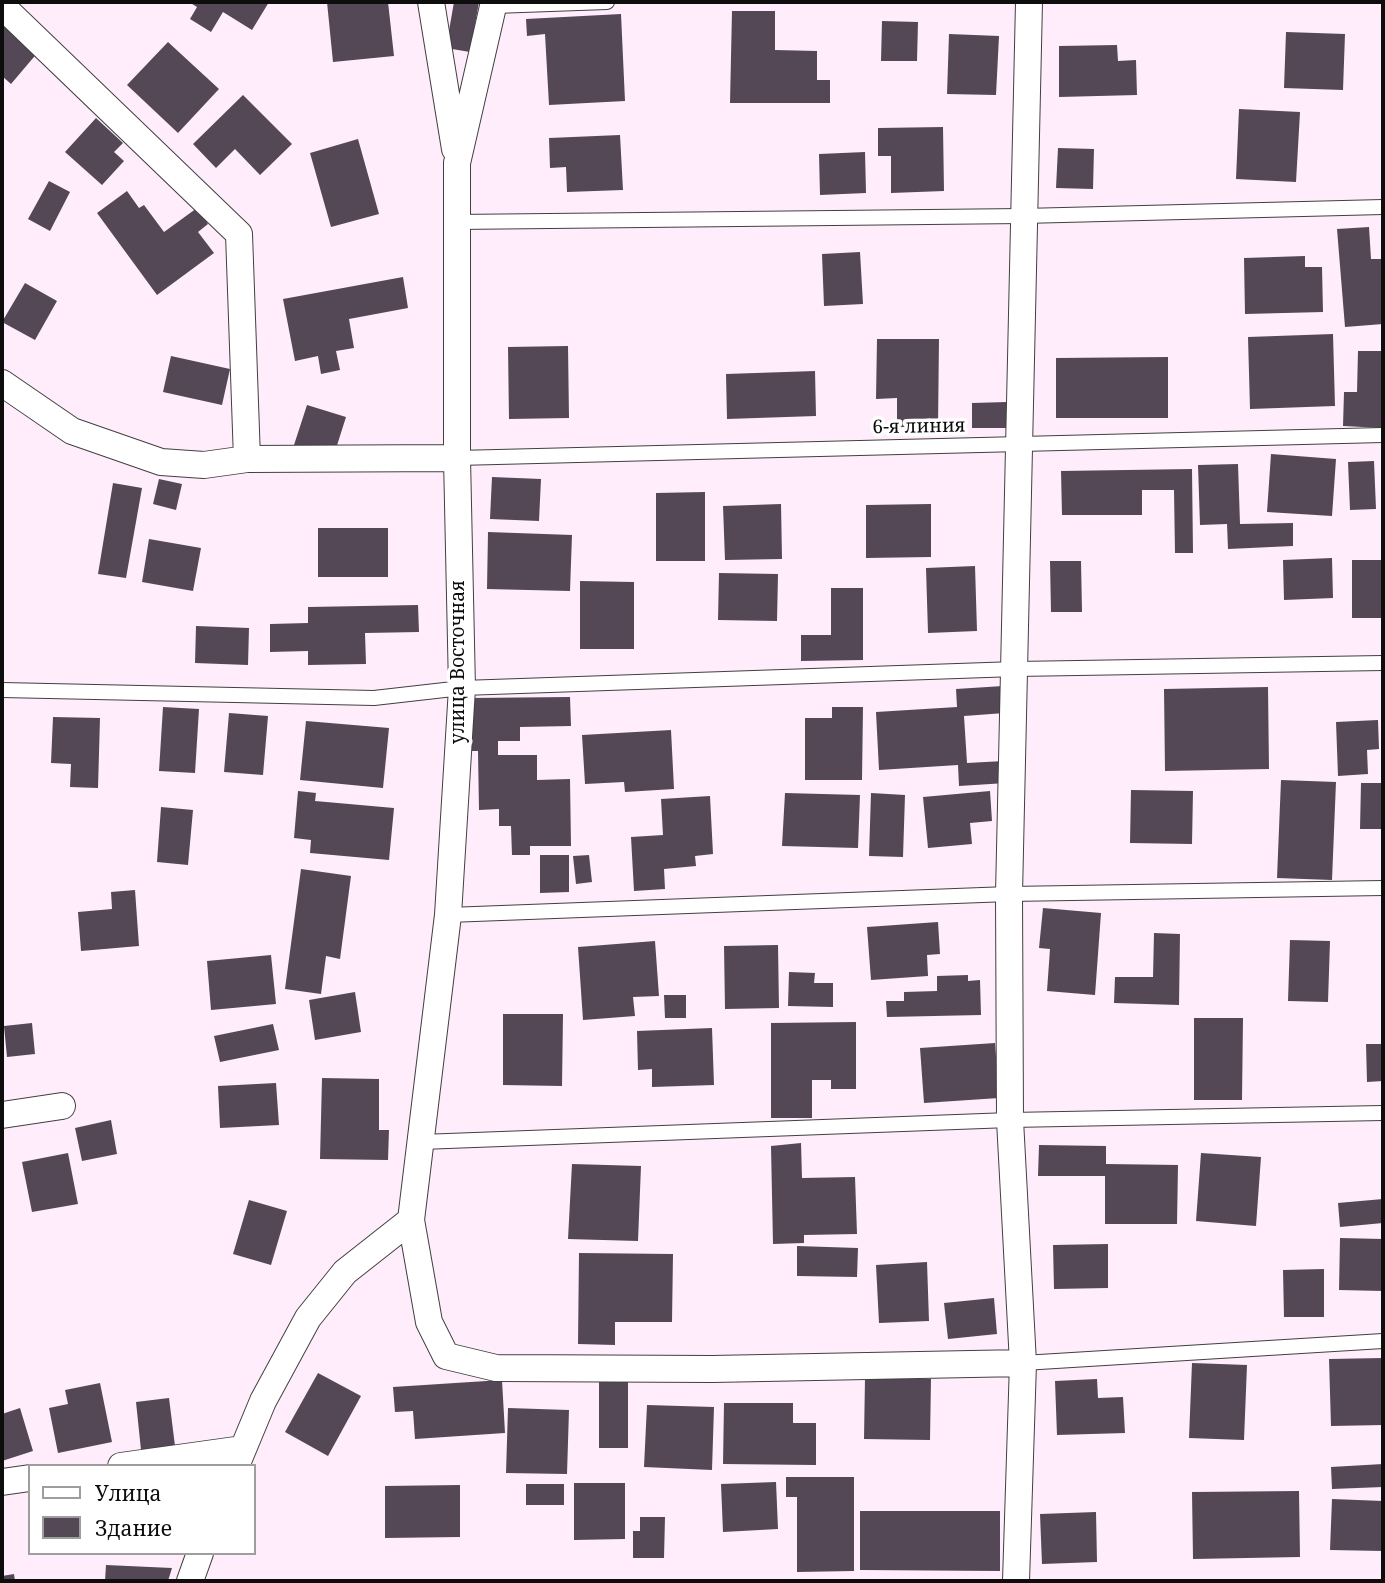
<!DOCTYPE html>
<meta charset="utf-8">
<style>
body{margin:0}
#map{position:relative;width:1385px;height:1583px;overflow:hidden;background:#ffedfb;font-family:"Noto Serif",serif}
canvas{display:block}
.frame{position:absolute;inset:0;border:4px solid #0d0d0d;pointer-events:none}
.legend{position:absolute;left:28px;top:1464px;width:228px;height:91px;box-sizing:border-box;background:#fff;border:2px solid #9e9e9e;margin:0;padding:9px 12px;list-style:none;font-size:21px;color:#0d0d0d}
.legend li{display:flex;align-items:center;gap:14px;height:35px}
.legend b{width:35px;border:2px solid #9e9e9e}
</style>
<div id="map">
<canvas width="1385" height="1583"></canvas>
<div class="frame"></div>
<ul class="legend">
<li><b style="height:9px;background:#fff"></b>Улица</li>
<li><b style="height:19px;background:#544857"></b>Здание</li>
</ul>
</div>
<script>
const ctx = document.querySelector('canvas').getContext('2d');
ctx.lineJoin = 'round';
function fillPath(path, color) {
  ctx.fillStyle = color;
  ctx.fill(path, 'evenodd');
}
function poly(rows) {
  const path = new Path2D();
  for (const r of rows) {
    path.moveTo(r[0], r[1]);
    for (let i = 2; i < r.length; i += 2) path.lineTo(r[i], r[i + 1]);
  }
  return path;
}
function stroke(path, color, width, dash) {
  ctx.strokeStyle = color;
  ctx.lineWidth = width;
  ctx.lineCap = dash ? 'butt' : 'round';
  ctx.setLineDash(dash || []);
  ctx.stroke(path);
}
function write(font, color, halo, rows, align = 'center') {
  ctx.font = font + ' "Noto Serif",serif';
  ctx.lineWidth = 7;
  ctx.setLineDash([]);
  ctx.textBaseline = 'middle';
  ctx.strokeStyle = halo;
  ctx.fillStyle = color;
  for (const [text, x, y, turn = 0] of rows) {
    ctx.save();
    ctx.translate(x, y);
    ctx.rotate((+turn || 0) * Math.PI / 180);
    ctx.textAlign = isNaN(turn) ? turn : align;
    if (halo) ctx.strokeText(text, 0, 0);
    ctx.fillText(text, 0, 0);
    ctx.restore();
  }
}
fillPath(poly([
 [189,2,269,2,252,30,223,12,211,32,190,19,197,7],
 [327,2,388,2,394,56,333,62],
 [454,2,479,2,470,52,446,48],
 [732,11,775,11,775,50,817,51,817,80,830,80,830,103,730,103],
 [621,14,625,101,549,105,545,34,527,36,526,19],
 [2,20,39,51,11,84,2,76],
 [882,21,918,22,917,61,881,61],
 [1286,32,1345,34,1343,90,1284,88],
 [949,34,999,36,996,95,947,94],
 [168,42,219,89,178,133,127,85],
 [1117,45,1118,61,1136,60,1137,95,1059,97,1059,46],
 [243,95,292,144,260,175,235,149,216,168,193,144],
 [1239,109,1300,112,1296,182,1236,179],
 [96,118,123,143,114,152,124,161,102,185,65,152],
 [943,127,944,191,891,193,891,156,878,156,878,128],
 [620,135,623,190,567,192,566,167,550,168,549,138],
 [358,139,379,214,331,227,310,153],
 [1058,148,1094,149,1093,189,1056,188],
 [865,152,866,193,820,195,819,154],
 [49,181,70,192,50,231,28,219],
 [127,191,139,208,144,205,164,232,197,208,208,224,198,232,214,253,157,295,97,213],
 [1369,227,1371,259,1383,259,1383,324,1345,327,1337,229],
 [860,252,863,304,824,306,822,254],
 [1305,256,1305,267,1322,267,1323,312,1245,314,1244,258],
 [403,277,408,308,349,319,354,348,336,351,340,370,321,374,318,356,295,361,283,299],
 [25,283,57,301,35,340,2,322],
 [1333,334,1335,406,1250,409,1248,337],
 [877,339,939,339,938,427,897,427,897,398,876,399],
 [568,346,569,418,509,419,508,347],
 [1358,351,1383,351,1383,428,1343,426,1344,392,1357,392],
 [171,356,230,369,222,405,163,392],
 [1168,357,1168,418,1056,418,1056,358],
 [815,371,816,416,727,419,726,374],
 [1007,402,1007,428,972,428,972,403],
 [307,405,346,417,333,458,294,445],
 [1271,454,1336,459,1332,516,1267,512],
 [1374,461,1376,509,1350,510,1348,462],
 [1238,464,1240,524,1293,523,1293,546,1228,549,1227,524,1200,525,1198,465],
 [1192,469,1193,553,1175,553,1174,490,1142,490,1142,515,1062,515,1061,471],
 [492,477,541,479,539,521,490,519],
 [159,479,182,484,176,510,153,504],
 [113,483,142,488,126,578,98,574],
 [705,492,705,561,656,561,656,493],
 [781,504,782,559,725,560,723,506],
 [931,504,931,557,866,558,866,505],
 [318,528,388,528,388,577,318,577],
 [488,532,572,535,570,591,487,589],
 [149,539,201,548,193,591,142,582],
 [1332,558,1333,598,1284,600,1283,560],
 [1352,560,1383,560,1383,618,1352,618],
 [1050,561,1081,561,1082,612,1051,612],
 [975,566,977,631,928,633,926,568],
 [719,573,778,574,777,621,718,620],
 [580,581,634,582,634,649,580,649],
 [831,588,863,588,863,660,801,661,801,635,831,635],
 [418,605,419,632,365,633,366,664,308,665,308,651,270,652,270,624,308,623,308,607],
 [196,626,249,628,248,665,195,663],
 [1003,686,1005,713,964,716,967,763,1004,761,1006,783,959,786,958,765,879,770,876,712,957,707,956,689],
 [1268,687,1269,769,1165,771,1164,689],
 [570,697,571,726,520,727,520,741,498,741,498,755,537,755,537,780,570,779,571,846,530,846,530,855,512,855,511,826,499,826,499,809,479,810,478,751,472,751,471,698],
 [163,707,199,709,195,773,159,771],
 [832,707,863,707,862,780,805,780,805,718,832,718],
 [229,713,268,716,263,775,224,772],
 [53,717,100,718,98,788,70,787,71,764,51,763],
 [1378,720,1379,749,1367,750,1368,774,1338,776,1336,722],
 [306,721,389,728,383,788,300,780],
 [671,730,674,789,625,792,624,782,585,784,582,735],
 [1281,780,1336,782,1332,880,1277,878],
 [1361,783,1383,783,1383,829,1360,829],
 [1131,790,1193,791,1192,844,1130,843],
 [298,791,316,793,315,801,394,808,389,860,310,853,311,840,294,838],
 [990,791,992,821,970,823,972,844,928,848,923,797],
 [785,793,860,795,858,848,782,846],
 [871,793,905,795,903,857,869,856],
 [710,796,713,854,695,856,696,866,664,869,665,889,634,891,631,837,663,835,661,799],
 [161,807,193,810,188,865,157,862],
 [540,855,569,855,569,892,540,893],
 [589,855,592,882,576,884,573,856],
 [301,869,351,876,340,959,326,956,321,994,285,989],
 [135,890,139,946,81,951,78,912,112,909,111,892],
 [1043,908,1101,913,1095,995,1047,991,1050,949,1039,948],
 [938,922,940,954,927,955,928,976,871,980,867,927],
 [1154,933,1180,934,1179,1005,1114,1003,1115,977,1153,977],
 [1290,940,1330,941,1328,1002,1288,1001],
 [655,941,659,996,633,997,635,1016,583,1020,578,947],
 [778,945,779,1008,725,1009,724,946],
 [271,955,276,1004,211,1010,207,961],
 [789,972,815,973,814,983,833,983,833,1007,788,1006],
 [968,975,968,981,980,980,981,1015,887,1017,886,1001,904,1001,904,992,937,991,937,976],
 [355,992,361,1032,315,1040,309,1000],
 [664,995,686,995,686,1018,665,1018],
 [503,1014,563,1014,562,1086,503,1085],
 [1194,1018,1243,1018,1242,1100,1194,1100],
 [856,1022,856,1089,831,1089,831,1080,812,1080,812,1118,771,1118,771,1023],
 [32,1023,35,1054,7,1057,4,1026],
 [273,1024,279,1050,220,1062,214,1036],
 [712,1028,714,1085,652,1087,652,1069,638,1070,637,1031],
 [995,1043,999,1098,924,1103,920,1048],
 [1366,1044,1383,1044,1383,1081,1367,1082],
 [322,1078,379,1079,379,1130,389,1130,388,1160,320,1159],
 [276,1083,279,1125,220,1128,218,1086],
 [111,1120,117,1154,82,1161,75,1128],
 [801,1143,802,1178,855,1177,857,1234,804,1235,804,1243,773,1244,771,1146],
 [1039,1145,1106,1146,1106,1164,1178,1165,1177,1224,1105,1224,1105,1176,1038,1176],
 [68,1153,78,1204,32,1212,22,1162],
 [1201,1153,1261,1157,1256,1226,1196,1221],
 [572,1164,641,1166,638,1241,568,1239],
 [1383,1199,1383,1223,1340,1227,1338,1203],
 [249,1200,287,1211,271,1265,233,1254],
 [1340,1238,1383,1239,1383,1291,1339,1290],
 [1108,1244,1108,1288,1054,1289,1053,1245],
 [797,1246,858,1248,857,1277,797,1276],
 [579,1253,673,1254,672,1322,615,1322,615,1345,578,1344],
 [927,1262,929,1321,879,1323,876,1265],
 [1324,1269,1324,1317,1284,1317,1283,1270],
 [994,1298,997,1334,948,1339,944,1303],
 [1383,1358,1383,1425,1331,1426,1329,1359],
 [1192,1363,1247,1365,1244,1440,1189,1438],
 [318,1373,361,1396,328,1456,285,1432],
 [865,1378,931,1379,930,1440,864,1439],
 [599,1379,628,1380,628,1448,599,1448],
 [1097,1379,1098,1398,1123,1397,1125,1433,1057,1435,1055,1381],
 [502,1380,505,1433,415,1439,413,1411,395,1412,393,1387],
 [100,1383,112,1442,58,1453,49,1408,68,1404,65,1390],
 [169,1398,175,1446,141,1450,136,1402],
 [724,1403,793,1403,793,1423,816,1423,816,1465,723,1464],
 [647,1405,714,1407,712,1470,644,1467],
 [20,1408,33,1451,2,1461,2,1414],
 [508,1408,569,1410,567,1474,506,1473],
 [1383,1464,1383,1487,1332,1489,1331,1467],
 [786,1477,854,1477,854,1571,797,1572,797,1497,786,1497],
 [776,1482,778,1529,723,1532,721,1484],
 [574,1483,625,1483,625,1539,574,1540],
 [526,1484,564,1484,564,1505,526,1505],
 [460,1485,460,1537,385,1538,385,1486],
 [1299,1491,1300,1557,1193,1559,1192,1492],
 [1332,1499,1383,1501,1383,1551,1330,1550],
 [860,1511,1000,1511,1000,1571,860,1570],
 [1096,1512,1097,1562,1042,1564,1040,1514],
 [640,1517,665,1517,664,1558,633,1558,633,1531,640,1531],
 [106,1565,172,1568,168,1581,105,1581],
 [14,1574,15,1581,2,1581,2,1576]
]), '#544857');
const lane = poly([
 [494,6,607,2],
 [455,222,1023,216,1383,207],
 [457,458,1383,435],
 [2,690,374,698,462,688,1016,669,1383,663],
 [448,915,1009,894,1383,888],
 [421,1142,1010,1120,1383,1113],
 [1023,1363,1383,1341]
]);
const street = poly([
 [431,2,455,149],
 [494,2,457,163,457,458,462,688,448,915,411,1220,429,1322,446,1356,496,1368,712,1369,1023,1363],
 [2,6,239,234,247,459],
 [2,383,72,431,161,462,204,465,247,459,457,458],
 [2,1115,62,1106],
 [121,1466,243,1449],
 [236,1466,263,1401,308,1318,345,1272,411,1220],
 [2,1482,30,1478],
 [190,1581,200,1553],
 [1016,1581,1023,1363,1010,1120,1009,894,1029,2]
]);
stroke(lane, '#404040', 16);
stroke(street, '#404040', 28);
stroke(lane, '#fff', 14);
stroke(street, '#fff', 26);
write('19px', '#0d0d0d', '#fff', [
 ["6-я линия",919,427,-1],
 ["улица Восточная",459,662,-90]
]);
</script>
